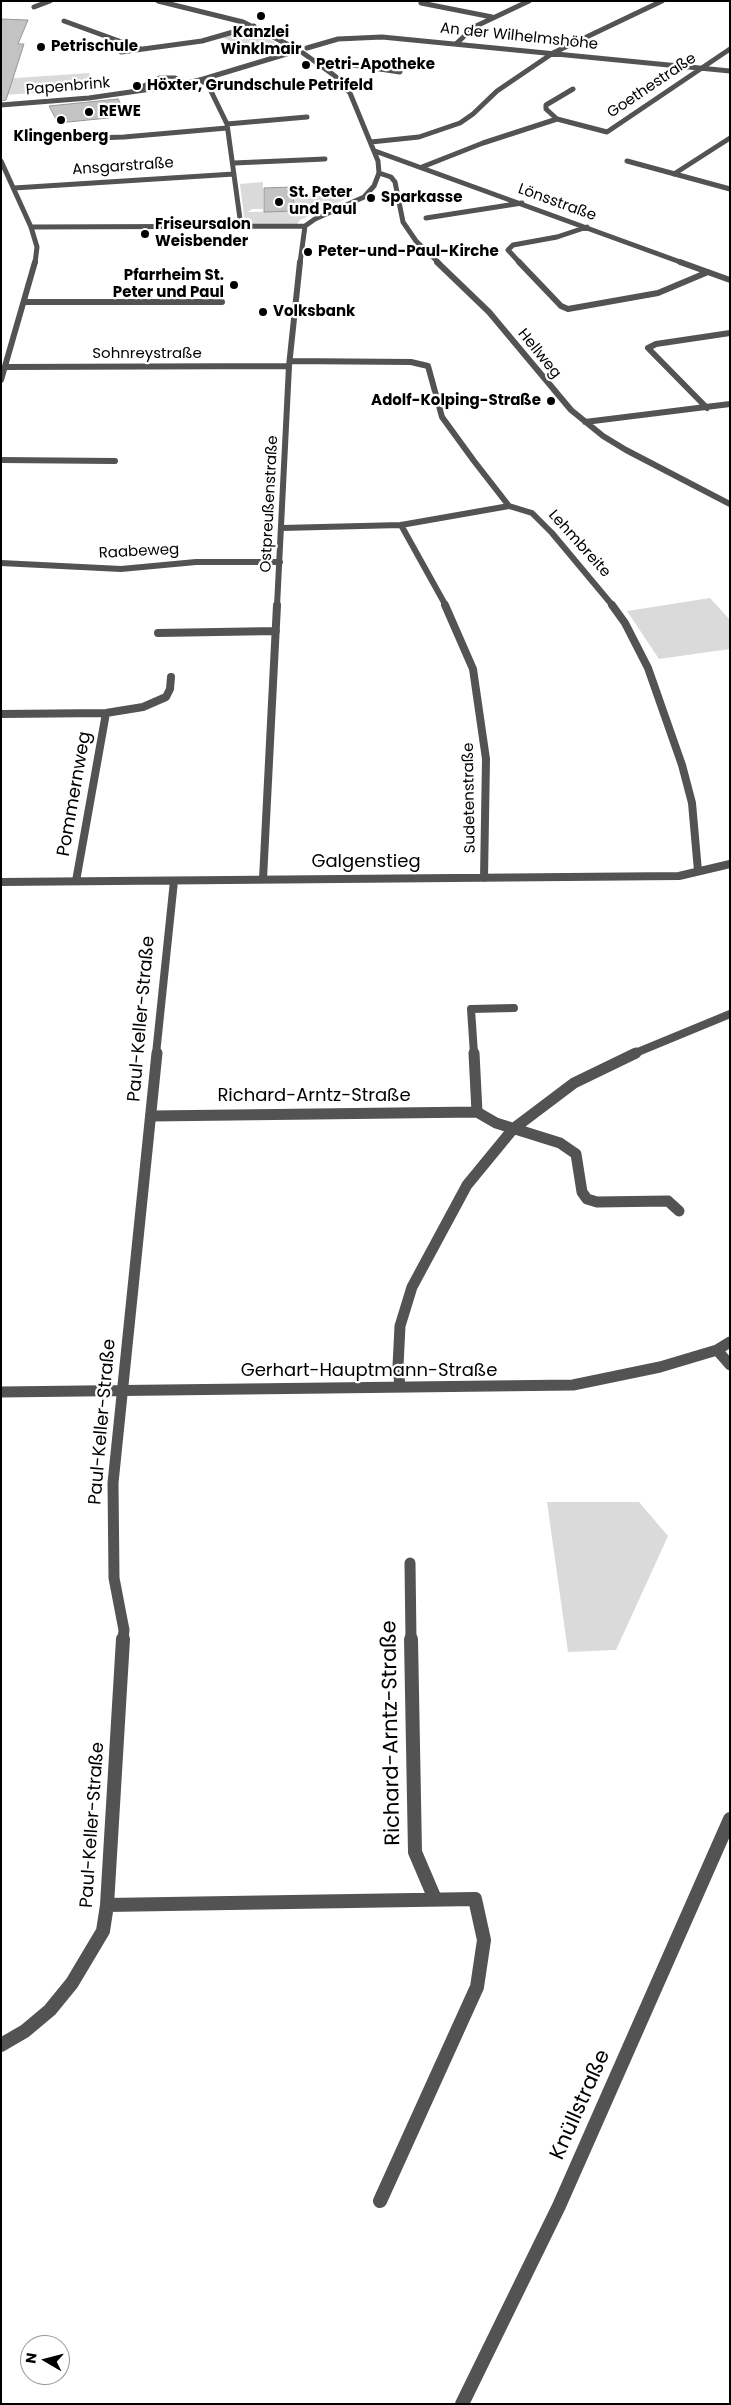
<!DOCTYPE html>
<meta charset="utf-8">
<style>
body{margin:0}
#map{position:relative;width:731px;height:2405px;overflow:hidden;background:#fff;font-family:Poppins,sans-serif}
canvas{display:block}
.frame{position:absolute;inset:0;border:2px solid #000;pointer-events:none}
.north{position:absolute;left:20px;top:2335px;width:50px;height:50px;box-sizing:border-box;background:#fff;border:1px solid #999;border-radius:50%;rotate:278deg;font-size:14px;font-weight:700;line-height:20px;text-align:center;color:#000}
.north::after{content:'';display:block;margin:auto;width:18px;height:22px;background:#000;clip-path:polygon(50% 0,100% 100%,50% 72%,0 100%)}
</style>
<div id="map">
<canvas width="731" height="2405"></canvas>
<div class="frame"></div>
<div class="north">N</div>
</div>
<script>
const ctx = document.querySelector('canvas').getContext('2d');
ctx.lineJoin = 'round';
function fillPath(path, color) {
  ctx.fillStyle = color;
  ctx.fill(path, 'evenodd');
}
function poly(rows) {
  const path = new Path2D();
  for (const r of rows) {
    path.moveTo(r[0], r[1]);
    for (let i = 2; i < r.length; i += 2) path.lineTo(r[i], r[i + 1]);
  }
  return path;
}
function stroke(path, color, width, dash) {
  ctx.strokeStyle = color;
  ctx.lineWidth = width;
  ctx.lineCap = dash ? 'butt' : 'round';
  ctx.setLineDash(dash || []);
  ctx.stroke(path);
}
function write(font, color, halo, rows, align = 'center') {
  ctx.font = font + ' Poppins,sans-serif';
  ctx.lineWidth = 4.5;
  ctx.setLineDash([]);
  ctx.textBaseline = 'middle';
  ctx.strokeStyle = halo;
  ctx.fillStyle = color;
  for (const [text, x, y, turn = 0] of rows) {
    ctx.save();
    ctx.translate(x, y);
    ctx.rotate((+turn || 0) * Math.PI / 180);
    ctx.textAlign = isNaN(turn) ? turn : align;
    if (halo) ctx.strokeText(text, 0, 0);
    ctx.fillText(text, 0, 0);
    ctx.restore();
  }
}
fillPath(poly([
 [249,29,265,36,283,48,276,49,263,44,246,48,222,37],
 [89,73,96,89,2,95,1,79],
 [263,182,263,209,252,209,248,212,307,211,306,208,295,209,294,196,354,195,300,220,296,225,245,224,240,184],
 [710,598,730,620,730,649,659,659,627,611],
 [547,1502,639,1502,668,1536,616,1650,568,1652]
]), '#dadada');
const building = poly([
 [1,19,28,20,18,44,24,44,6,100,1,101,1,19],
 [118,99,128,116,58,123,49,106,118,99],
 [292,187,295,211,264,212,264,188,292,187]
]);
fillPath(building, '#c3c3c3');
stroke(building, '#979797', 1);
stroke(poly([
 [158,1,243,22,295,48],
 [425,1,421,3,492,17],
 [34,7,50,1],
 [64,21,141,49],
 [457,43,474,27,529,1],
 [307,48,338,39,382,37,730,71],
 [121,52,202,41,254,26],
 [321,66,339,63,400,72],
 [200,80,208,85,227,124,241,226],
 [140,88,160,78,175,78,184,83],
 [1,105,89,98,165,87,200,80,293,52],
 [557,119,607,132,730,49],
 [227,124,307,117],
 [66,139,124,137,227,128],
 [371,142,419,137,460,123,473,114,497,91,553,53,662,1],
 [375,151,683,263],
 [1,161,31,227,37,247,35,263],
 [627,161,730,189],
 [234,163,325,159],
 [422,167,483,143,557,119,546,109,546,105,573,89],
 [379,173,391,177,395,182,403,222,416,241,439,263],
 [674,174,730,138],
 [14,188,234,174],
 [426,218,522,203],
 [31,227,305,226],
 [300,263,305,226,315,219,364,197,374,186,379,173,378,161,350,93,335,76,303,53],
 [520,263,508,250,513,245,557,237,587,227]
]), '#535353', 5);
stroke(poly([
 [437,262,489,312,571,410,603,436,626,450,730,504],
 [519,262,561,306,568,309,658,293,708,272],
 [680,262,730,280],
 [24,302,222,302],
 [290,361,411,362,428,366,442,417,474,461,509,506,532,513,552,533,613,606],
 [5,367,289,366],
 [1,380,35,262],
 [707,408,648,348,656,344,730,333],
 [585,422,730,404],
 [1,460,115,461],
 [401,525,446,606],
 [282,528,401,525,509,506],
 [1,563,121,569,196,562,280,562],
 [277,606,289,366,300,262]
]), '#535353', 6);
stroke(poly([
 [445,605,473,669,486,759,484,878],
 [612,605,625,623,648,668,682,765,692,803,698,871],
 [158,633,276,631],
 [1,714,106,713,143,707,166,697,170,689,171,677],
 [263,879,277,605],
 [76,881,106,713],
 [1,882,679,876,730,864],
 [156,1054,174,881],
 [474,1054,471,1009,514,1008],
 [633,1054,730,1014]
]), '#535353', 8);
stroke(poly([
 [474,1053,477,1112,496,1123,560,1143,576,1154,582,1192,587,1199,597,1202,668,1201,679,1211],
 [152,1116,477,1112],
 [717,1350,730,1365],
 [400,1387,398,1366,400,1326,412,1287,467,1185,513,1129,574,1083,636,1053],
 [1,1392,573,1385,660,1367,717,1350,730,1342],
 [410,1563,411,1640],
 [123,1640,124,1630,114,1578,113,1483,157,1053]
]), '#535353', 11);
stroke(poly([
 [411,1639,415,1852,435,1899],
 [107,1905,475,1899,484,1940,477,1987,380,2201],
 [1,2045,25,2031,50,2010,72,1983,103,1931,107,1905,123,1639],
 [462,2404,559,2206,730,1819]
]), '#535353', 14);
for (const [x, y, r, color] of [
 [261,16,5,"#000"],
 [41,47,5,"#000"],
 [306,65,5,"#000"],
 [137,86,5,"#000"],
 [89,112,5,"#000"],
 [61,120,5,"#000"],
 [371,198,5,"#000"],
 [279,202,5,"#000"],
 [145,234,5,"#000"],
 [308,252,5,"#000"],
 [234,285,5,"#000"],
 [263,312,5,"#000"],
 [551,401,5,"#000"]
]) {
  const dot = new Path2D();
  dot.arc(x, y, r, 0, 2 * Math.PI);
  ctx.fillStyle = color;
  ctx.fill(dot);
  stroke(dot, '#fff', 2);
}
write('bold 15px', '#000', '#fff', [
 ["Kanzlei",261,33,"center"],
 ["Winklmair",261,50,"center"],
 ["Petrischule",51,47],
 ["Petri-Apotheke",316,65],
 ["Höxter, Grundschule Petrifeld",147,86],
 ["REWE",99,112],
 ["Klingenberg",61,137,"center"],
 ["St. Peter",289,193],
 ["und Paul",289,210],
 ["Sparkasse",381,198],
 ["Friseursalon",155,225],
 ["Weisbender",155,242],
 ["Peter-und-Paul-Kirche",318,252],
 ["Pfarrheim St.",224,276,"right"],
 ["Peter und Paul",224,293,"right"],
 ["Volksbank",273,312],
 ["Adolf-Kolping-Straße",541,401,"right"]
], 'left');
write('15px', '#000', '#fff', [
 ["An der Wilhelmshöhe",519,37,6],
 ["Goethestraße",652,86,-34],
 ["Papenbrink",68,87,-5],
 ["Ansgarstraße",123,167,-4],
 ["Lönsstraße",557,203,20],
 ["Sohnreystraße",147,354],
 ["Hellweg",539,354,51],
 ["Ostpreußenstraße",270,504,-87],
 ["Lehmbreite",579,544,48],
 ["Raabeweg",139,552,-3],
 ["Sudetenstraße",470,798,-91]
]);
write('18px', '#000', '#fff', [
 ["Pommernweg",75,794,-80],
 ["Galgenstieg",366,862],
 ["Paul-Keller-Straße",142,1019,-85],
 ["Richard-Arntz-Straße",314,1096],
 ["Gerhart-Hauptmann-Straße",369,1371],
 ["Paul-Keller-Straße",103,1422,-85],
 ["Paul-Keller-Straße",93,1825,-86]
]);
write('21px', '#000', '#fff', [
 ["Richard-Arntz-Straße",392,1733,-91],
 ["Knüllstraße",581,2105,-66]
]);
</script>
